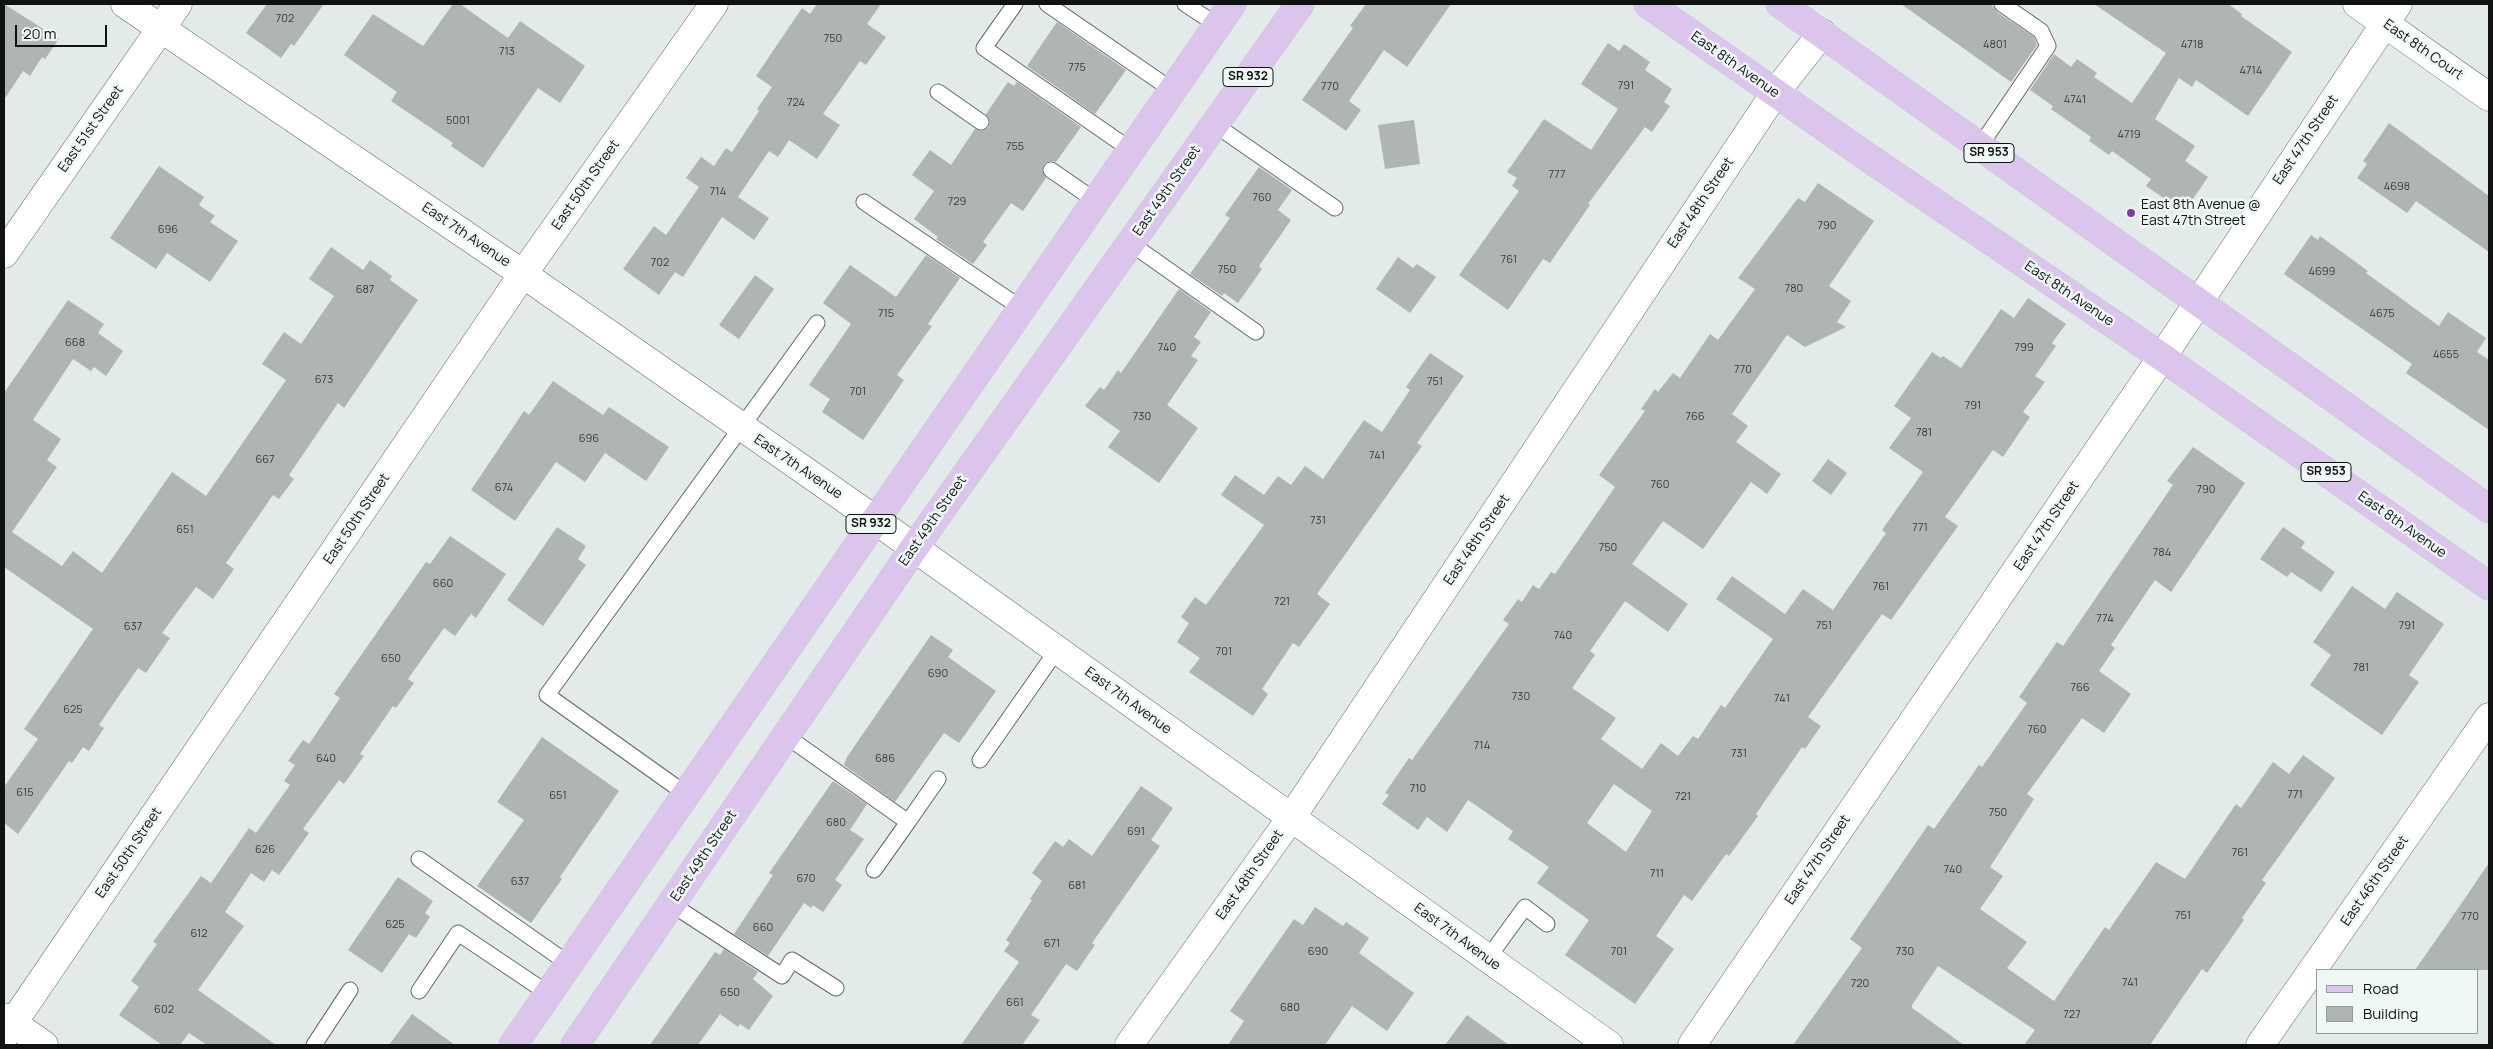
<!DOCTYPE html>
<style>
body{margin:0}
#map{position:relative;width:2493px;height:1049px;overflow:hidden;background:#e3ebea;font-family:Manrope,sans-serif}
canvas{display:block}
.frame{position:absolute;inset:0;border:5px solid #0f1211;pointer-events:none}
.legend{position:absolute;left:2316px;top:969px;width:162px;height:65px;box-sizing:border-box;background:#f0f8f7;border:1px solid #969c9b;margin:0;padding:6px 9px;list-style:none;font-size:15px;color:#0f1211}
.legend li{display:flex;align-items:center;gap:10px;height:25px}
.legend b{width:25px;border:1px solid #969c9b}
.scale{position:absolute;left:15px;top:25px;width:92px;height:22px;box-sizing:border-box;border:2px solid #0f1211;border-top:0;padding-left:6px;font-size:15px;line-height:18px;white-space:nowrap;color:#0f1211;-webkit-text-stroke:4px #f0f8f7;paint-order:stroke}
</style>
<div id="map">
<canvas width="2493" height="1049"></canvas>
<div class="frame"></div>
<ul class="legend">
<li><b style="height:6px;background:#dcc5ec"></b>Road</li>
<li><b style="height:14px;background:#aeb5b4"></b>Building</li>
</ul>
<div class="scale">20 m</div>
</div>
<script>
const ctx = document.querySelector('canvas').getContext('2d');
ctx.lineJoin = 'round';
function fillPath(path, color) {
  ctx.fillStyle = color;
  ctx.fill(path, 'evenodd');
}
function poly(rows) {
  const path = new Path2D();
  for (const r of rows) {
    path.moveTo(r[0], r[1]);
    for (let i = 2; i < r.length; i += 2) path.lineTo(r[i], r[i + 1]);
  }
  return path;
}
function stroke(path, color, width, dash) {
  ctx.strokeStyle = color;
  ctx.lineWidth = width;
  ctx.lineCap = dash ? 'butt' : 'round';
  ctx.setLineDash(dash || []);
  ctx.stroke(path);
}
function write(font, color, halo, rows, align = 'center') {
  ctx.font = font + ' Manrope,sans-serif';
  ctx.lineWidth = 5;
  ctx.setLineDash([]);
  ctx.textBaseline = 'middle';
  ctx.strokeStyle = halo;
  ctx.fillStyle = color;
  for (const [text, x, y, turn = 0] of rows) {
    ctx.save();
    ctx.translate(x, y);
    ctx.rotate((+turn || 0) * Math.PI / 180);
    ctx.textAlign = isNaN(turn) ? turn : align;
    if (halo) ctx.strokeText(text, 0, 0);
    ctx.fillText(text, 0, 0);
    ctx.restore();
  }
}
fillPath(poly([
 [4,4,59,39,45,59,42,57,30,76,23,71,4,100],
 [267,4,324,4,294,46,291,44,281,58,246,33],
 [453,4,460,4,508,38,520,21,585,66,560,103,538,88,483,168,451,146,453,143,391,101,397,92,344,55,373,14,423,46],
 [817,4,881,4,867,24,886,37,866,65,860,61,823,114,840,125,817,159,789,140,778,157,769,151,738,197,769,218,754,240,722,217,683,277,675,272,659,295,623,269,654,226,666,235,699,187,686,178,701,157,714,166,726,148,732,152,759,111,757,109,772,87,756,76,802,8,810,14],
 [1366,4,1451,4,1407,67,1384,50,1349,101,1361,110,1346,131,1302,100,1353,28,1350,26],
 [1901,4,1991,4,1997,12,2034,37,2037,45,2011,82],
 [2094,4,2228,4,2242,14,2241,16,2292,52,2248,116,2196,80,2192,87,2179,78,2155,119,2195,146,2185,161,2208,177,2184,212,2146,186,2151,179,2112,151,2109,155,2089,141,2091,137,2051,109,2053,106,2030,90,2054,54,2071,67,2077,59,2097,73,2094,77,2132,103,2166,53],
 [1057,22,1126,70,1095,114,1027,66],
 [1608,43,1619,51,1624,44,1650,62,1645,70,1672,89,1664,102,1670,106,1652,132,1645,127,1588,204,1590,205,1550,263,1543,259,1508,310,1459,275,1519,191,1512,186,1517,178,1507,172,1544,119,1591,150,1618,109,1581,84],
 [1008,82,1014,86,1017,82,1081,127,1056,162,1051,161,1044,164,1042,170,1046,178,1023,211,1011,203,983,242,987,245,973,264,936,239,938,237,914,219,934,191,912,175,930,150,951,165,975,129,981,131,988,128,990,122,986,114],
 [1414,120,1420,164,1385,169,1378,125],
 [2389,123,2489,196,2489,252,2416,201,2407,213,2357,178,2367,164,2363,161],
 [159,166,204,197,199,205,215,216,210,222,238,241,210,282,167,253,156,269,110,238],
 [1259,167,1292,190,1278,210,1291,220,1259,266,1262,269,1238,303,1224,293,1222,296,1190,274,1230,218,1225,215],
 [1818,183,1874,221,1829,286,1851,301,1837,322,1846,327,1805,347,1787,335,1732,414,1748,426,1736,442,1781,474,1767,494,1751,482,1703,549,1663,521,1632,564,1688,604,1668,632,1625,601,1590,651,1595,655,1572,688,1616,718,1601,739,1642,769,1661,743,1678,756,1693,736,1698,739,1721,705,1725,708,1773,639,1716,599,1732,576,1785,614,1803,589,1833,610,1886,533,1882,530,1923,472,1889,448,1911,418,1894,406,1932,352,1941,358,1943,356,1961,368,2001,309,2014,318,2028,298,2066,324,2052,343,2056,346,2035,376,2045,382,2023,412,2030,417,2003,457,1993,450,1945,517,1958,526,1891,620,1882,614,1808,717,1821,726,1805,749,1802,747,1756,814,1758,816,1729,856,1726,854,1692,901,1684,895,1656,936,1674,949,1635,1004,1565,955,1589,920,1537,883,1549,867,1508,839,1513,831,1468,800,1447,832,1427,817,1418,830,1382,804,1389,795,1385,793,1409,758,1412,760,1509,624,1503,620,1518,599,1522,602,1533,585,1539,589,1551,572,1555,574,1615,487,1599,475,1645,411,1641,409,1655,389,1658,392,1673,373,1680,378,1710,334,1718,340,1755,289,1738,278,1798,198,1805,202],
 [1614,784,1652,811,1626,852,1587,823],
 [2311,235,2318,240,2320,236,2368,271,2366,273,2439,326,2448,312,2486,338,2477,352,2489,360,2489,430,2406,373,2412,364,2284,274],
 [331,247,363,270,370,260,392,276,390,280,418,300,344,408,338,403,289,475,294,479,279,499,273,495,226,563,234,569,213,599,196,587,162,633,170,638,146,673,138,668,99,725,104,728,89,751,83,747,72,763,69,761,18,834,4,823,4,787,38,739,24,729,93,629,4,567,4,393,68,300,104,324,98,333,123,351,106,376,94,367,91,371,73,359,33,420,61,439,47,460,57,467,12,532,62,566,73,551,102,573,172,472,206,496,286,380,262,364,284,332,301,344,334,296,309,279],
 [926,255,960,278,928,324,932,326,897,375,904,380,863,440,822,412,830,399,809,385,851,324,823,303,850,265,896,297],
 [1398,257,1413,268,1417,264,1436,277,1410,313,1376,289],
 [755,275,774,289,739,339,719,325],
 [1179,289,1211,312,1194,337,1201,342,1191,356,1198,360,1167,405,1198,428,1159,483,1108,447,1120,431,1085,406,1100,387,1104,390,1118,370,1121,373],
 [1430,353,1464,376,1417,443,1422,446,1317,594,1330,604,1299,647,1293,643,1262,689,1268,694,1253,716,1189,672,1200,658,1177,642,1189,623,1181,617,1195,597,1206,605,1264,525,1221,495,1235,475,1264,495,1278,476,1291,485,1305,466,1323,479,1364,420,1382,432,1410,390,1406,387],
 [553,381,603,415,609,407,669,447,646,481,605,453,585,482,556,462,515,521,471,490,524,411,529,415],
 [2193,447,2245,483,2171,592,2155,580,2111,645,2115,648,2099,671,2131,694,2104,733,2082,718,2027,794,2034,799,1990,867,2003,876,1980,909,2027,942,2007,968,2054,1001,2105,927,2109,930,2156,862,2185,879,2236,804,2241,808,2273,762,2289,774,2303,755,2335,778,2262,880,2266,883,2242,918,2244,920,2207,973,2202,969,2150,1045,2024,1045,2035,1030,1938,966,1912,1005,1912,1008,1964,1045,1793,1045,1862,948,1850,939,1928,825,1934,829,1979,765,1982,767,2027,703,2019,697,2057,642,2063,646,2173,485,2167,481],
 [1828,459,1847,473,1831,495,1812,481],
 [557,527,586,546,578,559,586,565,543,626,507,600],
 [2283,527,2305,542,2301,548,2335,572,2321,592,2291,572,2287,577,2260,559],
 [450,536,506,574,476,618,471,614,455,636,444,628,408,679,414,683,396,708,393,706,360,754,364,756,344,784,339,780,303,829,309,833,279,875,272,870,264,882,251,873,225,912,244,926,198,990,276,1045,207,1045,189,1033,180,1045,162,1045,119,1015,139,987,131,981,157,944,153,942,201,876,211,883,249,828,256,833,290,785,284,781,295,765,288,761,303,740,309,744,340,698,334,694,426,562,430,564],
 [2352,586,2385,609,2397,592,2444,624,2409,675,2419,682,2382,735,2310,685,2331,655,2313,642],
 [931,635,953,650,948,657,996,691,959,743,944,733,895,802,844,765,847,757],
 [542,737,619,791,560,877,562,879,531,923,477,886,524,820,497,802],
 [833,781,867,804,850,830,864,839,835,880,842,885,823,912,813,905,811,908,804,903,768,956,734,934,773,875,769,873],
 [1141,786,1173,808,1151,840,1160,846,1092,943,1095,945,1077,971,1066,964,1031,1015,1040,1020,1022,1045,961,1045,1019,962,1004,951,1010,943,1006,940,1032,900,1030,899,1042,881,1032,873,1055,841,1063,847,1069,839,1092,856],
 [2489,863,2489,970,2415,970,2461,904],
 [398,877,433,901,425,913,430,917,416,938,409,934,382,973,348,950],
 [1315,907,1343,926,1346,922,1369,938,1359,953,1414,993,1387,1031,1352,1006,1325,1045,1228,1045,1244,1021,1230,1011,1294,919,1303,925],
 [724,949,758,972,753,979,773,996,749,1030,740,1024,738,1027,720,1014,698,1045,650,1045,715,952,720,955],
 [412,1014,455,1045,389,1045],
 [1467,1015,1509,1045,1445,1045]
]), '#aeb5b4');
const lane = poly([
 [1015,4,984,48,1131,150],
 [1047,4,1172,90],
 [1185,4,1217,25],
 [938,92,981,122],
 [1214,124,1335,208],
 [1980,146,2048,46,2041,31,2002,4],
 [1051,170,1096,201],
 [864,202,1021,308],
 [1130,243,1256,332],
 [786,736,908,822,938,779],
 [980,760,1057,650],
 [686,794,547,695,817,323],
 [419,859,569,964],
 [874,870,908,822],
 [671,904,782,976,792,960,836,988],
 [1488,958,1525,907,1547,924],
 [419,991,458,933,549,994],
 [314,1045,350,990]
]);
const street = poly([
 [125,4,523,274,874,519,1609,1045],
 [2357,4,2489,97],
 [4,254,178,4],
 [4,1017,44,1045],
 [4,1036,523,274,714,4],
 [1129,1045,1291,818,1775,93,1822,33],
 [1692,1045,2162,357,2398,4],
 [2260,1045,2489,717]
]);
const primary = poly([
 [1648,4,1863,154,2162,357,2489,586],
 [1780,4,2489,509],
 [513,1045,1232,4],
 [575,1045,914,548,1300,4]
]);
stroke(lane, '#616867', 17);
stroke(street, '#616867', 29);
stroke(primary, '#c5c6c6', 29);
stroke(lane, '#fff', 15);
stroke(street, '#fff', 28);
stroke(primary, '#dcc5ec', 28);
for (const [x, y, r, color] of [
 [2131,213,5,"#8037a9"]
]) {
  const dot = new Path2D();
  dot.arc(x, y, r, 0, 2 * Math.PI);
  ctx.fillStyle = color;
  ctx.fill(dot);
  stroke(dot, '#f0f8f7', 2);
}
write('11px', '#373b3a', null, [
 ["702",285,19],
 ["750",833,39],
 ["4801",1995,45],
 ["4718",2192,45],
 ["713",507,52],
 ["775",1077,68],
 ["4714",2251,71],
 ["791",1626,86],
 ["770",1330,87],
 ["4741",2075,100],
 ["724",796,103],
 ["5001",458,121],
 ["4719",2129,135],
 ["755",1015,147],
 ["777",1557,175],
 ["4698",2397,187],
 ["714",718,192],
 ["760",1262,198],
 ["729",957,202],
 ["790",1827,226],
 ["696",168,230],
 ["761",1509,260],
 ["702",660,263],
 ["750",1227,270],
 ["4699",2322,272],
 ["780",1794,289],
 ["687",365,290],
 ["715",886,314],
 ["4675",2382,314],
 ["668",75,343],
 ["740",1167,348],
 ["799",2024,348],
 ["4655",2446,355],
 ["770",1743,370],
 ["673",324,380],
 ["751",1435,382],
 ["701",858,392],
 ["791",1973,406],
 ["730",1142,417],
 ["766",1695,417],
 ["781",1924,433],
 ["696",589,439],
 ["741",1377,456],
 ["667",265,460],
 ["760",1660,485],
 ["674",504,488],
 ["790",2206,490],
 ["731",1318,521],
 ["771",1920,528],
 ["651",185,530],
 ["750",1608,548],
 ["784",2162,553],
 ["660",443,584],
 ["761",1881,587],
 ["721",1282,602],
 ["774",2105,619],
 ["751",1824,626],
 ["791",2407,626],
 ["637",133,627],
 ["740",1563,636],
 ["701",1224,652],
 ["650",391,659],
 ["781",2361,668],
 ["690",938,674],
 ["766",2080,688],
 ["730",1521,697],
 ["741",1782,699],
 ["625",73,710],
 ["760",2037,730],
 ["714",1482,746],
 ["731",1739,754],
 ["640",326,759],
 ["686",885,759],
 ["710",1418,789],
 ["615",25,793],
 ["771",2295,795],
 ["651",558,796],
 ["721",1683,797],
 ["750",1998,813],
 ["680",836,823],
 ["691",1136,832],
 ["626",265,850],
 ["761",2240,853],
 ["740",1953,870],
 ["711",1657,874],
 ["670",806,879],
 ["637",520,882],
 ["681",1077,886],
 ["751",2183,916],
 ["770",2470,917],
 ["625",395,925],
 ["660",763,928],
 ["612",199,934],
 ["671",1052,944],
 ["690",1318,952],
 ["701",1619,952],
 ["730",1905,952],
 ["741",2130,983],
 ["720",1860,984],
 ["650",730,993],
 ["661",1015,1003],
 ["680",1290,1008],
 ["602",164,1010],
 ["727",2072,1015]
]);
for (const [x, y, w] of [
 [1248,77,50],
 [1989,153,50],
 [2326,472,50],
 [871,524,50]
]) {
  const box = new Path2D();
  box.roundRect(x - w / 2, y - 9.5, w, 19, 4);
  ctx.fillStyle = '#f0f8f7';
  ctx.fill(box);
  stroke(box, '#0f1211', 1);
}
write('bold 12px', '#0f1211', null, [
 ["SR 932",1248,77],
 ["SR 953",1989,153],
 ["SR 953",2326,472],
 ["SR 932",871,524]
]);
write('14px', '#0f1211', '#f0f8f7', [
 ["East 8th Court",2423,50,35],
 ["East 8th Avenue",1735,65,35],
 ["East 51st Street",91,129,-55],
 ["East 47th Street",2306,140,-56],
 ["East 50th Street",586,185,-55],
 ["East 49th Street",1167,191,-55],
 ["East 48th Street",1701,203,-56],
 ["East 7th Avenue",466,235,34],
 ["East 8th Avenue",2069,294,34],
 ["East 7th Avenue",798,467,34],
 ["East 50th Street",357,519,-56],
 ["East 49th Street",933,521,-55],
 ["East 8th Avenue",2402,525,35],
 ["East 47th Street",2047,526,-56],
 ["East 48th Street",1477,540,-56],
 ["East 7th Avenue",1128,701,36],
 ["East 50th Street",129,853,-56],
 ["East 49th Street",704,856,-56],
 ["East 47th Street",1818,860,-56],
 ["East 48th Street",1250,875,-55],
 ["East 46th Street",2375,881,-55],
 ["East 7th Avenue",1457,937,36]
]);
write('14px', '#0f1211', '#f0f8f7', [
 ["East 8th Avenue @",2141,205],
 ["East 47th Street",2141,221]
], 'left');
</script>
